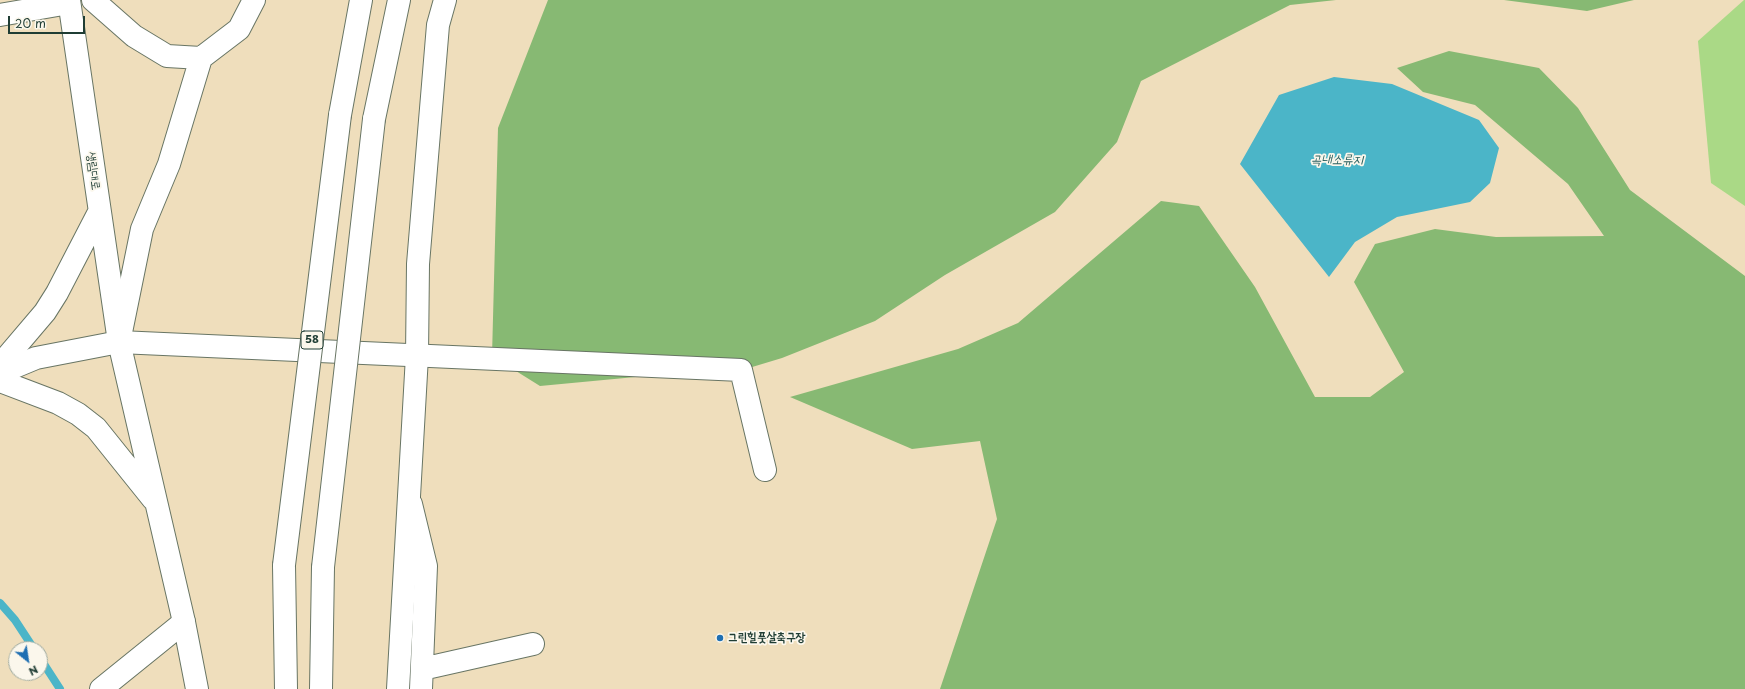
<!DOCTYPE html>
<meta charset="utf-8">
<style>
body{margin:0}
#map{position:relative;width:1745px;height:689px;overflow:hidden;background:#efdebc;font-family:"Playpen Sans",sans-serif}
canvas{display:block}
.north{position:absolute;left:8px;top:641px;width:40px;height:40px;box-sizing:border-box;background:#fbf7ec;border:1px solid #a3ada2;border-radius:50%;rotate:150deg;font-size:11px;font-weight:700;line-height:16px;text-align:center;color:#1f3d34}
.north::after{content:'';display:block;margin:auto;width:14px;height:18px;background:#1f6fb2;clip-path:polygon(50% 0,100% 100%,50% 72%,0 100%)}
.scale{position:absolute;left:8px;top:16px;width:77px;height:18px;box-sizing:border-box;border:2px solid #1f3d34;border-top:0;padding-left:5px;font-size:12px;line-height:14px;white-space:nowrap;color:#1f3d34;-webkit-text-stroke:3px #fbf7ec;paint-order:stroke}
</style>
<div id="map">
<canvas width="1745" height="689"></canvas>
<div class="north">N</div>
<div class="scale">20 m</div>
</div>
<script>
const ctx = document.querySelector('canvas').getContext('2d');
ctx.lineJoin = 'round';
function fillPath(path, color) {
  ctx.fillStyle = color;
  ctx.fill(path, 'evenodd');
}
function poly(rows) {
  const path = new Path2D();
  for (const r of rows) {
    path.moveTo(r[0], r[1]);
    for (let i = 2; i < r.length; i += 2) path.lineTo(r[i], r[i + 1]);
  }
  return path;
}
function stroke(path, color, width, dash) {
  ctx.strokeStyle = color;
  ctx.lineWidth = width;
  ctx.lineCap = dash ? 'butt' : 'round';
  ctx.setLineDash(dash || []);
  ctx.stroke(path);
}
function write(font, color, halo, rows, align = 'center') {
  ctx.font = font + ' "Playpen Sans","Poor Story",sans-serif';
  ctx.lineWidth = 3.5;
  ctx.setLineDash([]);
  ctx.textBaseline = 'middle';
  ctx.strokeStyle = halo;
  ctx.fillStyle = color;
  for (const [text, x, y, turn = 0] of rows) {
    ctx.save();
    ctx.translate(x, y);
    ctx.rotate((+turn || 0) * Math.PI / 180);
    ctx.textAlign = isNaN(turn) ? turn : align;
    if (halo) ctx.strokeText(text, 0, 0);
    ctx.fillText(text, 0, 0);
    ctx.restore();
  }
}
fillPath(poly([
 [1744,0,1745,0,1745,206,1711,183,1698,41]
]), '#aad986');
fillPath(poly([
 [548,0,1336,0,1290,5,1141,81,1117,142,1055,212,945,275,875,321,782,358,729,374,646,376,540,386,492,356,498,128],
 [1504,0,1634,0,1587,11],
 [1449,51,1539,68,1578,108,1630,190,1745,276,1745,689,940,689,997,519,980,441,912,449,790,397,958,349,1018,323,1161,201,1199,206,1255,287,1315,397,1370,397,1404,372,1354,282,1375,244,1435,229,1496,237,1604,236,1568,184,1475,105,1423,92,1397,68]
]), '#87b973');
fillPath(poly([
 [1334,77,1392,84,1479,120,1499,148,1490,183,1470,202,1397,217,1355,242,1329,277,1240,164,1279,95]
]), '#4bb5c8');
stroke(poly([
 [0,603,15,620,34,649],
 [40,658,60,689]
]), '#4bb5c8', 8);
const minor = poly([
 [0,15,69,3],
 [0,373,36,358,119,342,741,370,765,470],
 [411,504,426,566,421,689],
 [422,669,533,644],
 [101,689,184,622]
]);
const major = poly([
 [69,0,119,342,184,622,197,689],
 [0,365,45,312,57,293,99,212],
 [0,381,58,403,78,414,96,428,153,499],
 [398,689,417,356]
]);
const highway = poly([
 [93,0,134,36,167,56,201,58],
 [340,115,361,0],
 [374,119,399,0],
 [119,342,142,229,169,164,201,58,239,29,254,0],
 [417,356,418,264,438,25,445,0],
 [284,565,286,689],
 [321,689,323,567]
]);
stroke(minor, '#687564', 24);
stroke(major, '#687564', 24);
stroke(highway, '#687564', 24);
stroke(minor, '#fff', 22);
stroke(major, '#fff', 22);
stroke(highway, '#fff', 22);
const highwayBridge = poly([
 [284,565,340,115],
 [323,567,374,119]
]);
stroke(highwayBridge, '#687564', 24, []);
stroke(highwayBridge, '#fff', 22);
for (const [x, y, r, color] of [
 [720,638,4,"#1f6fb2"]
]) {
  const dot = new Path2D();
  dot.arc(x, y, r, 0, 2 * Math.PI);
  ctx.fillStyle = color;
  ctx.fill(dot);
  stroke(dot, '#fbf7ec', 1.5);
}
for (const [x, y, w] of [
 [312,340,22]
]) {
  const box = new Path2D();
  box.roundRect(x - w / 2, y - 9, w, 18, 3);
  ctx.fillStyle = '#fbf7ec';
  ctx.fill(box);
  stroke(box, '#1f3d34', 1);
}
write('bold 11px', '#1f3d34', null, [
 ["58",312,340]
]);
write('12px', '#1f3d34', '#fbf7ec', [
 ["생림대로",93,171,82]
]);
write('bold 12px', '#1f3d34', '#fbf7ec', [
 ["그린힐풋살축구장",728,638]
], 'left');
write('italic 13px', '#2c6160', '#fbf7ec', [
 ["곡내소류지",1337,160]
]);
</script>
